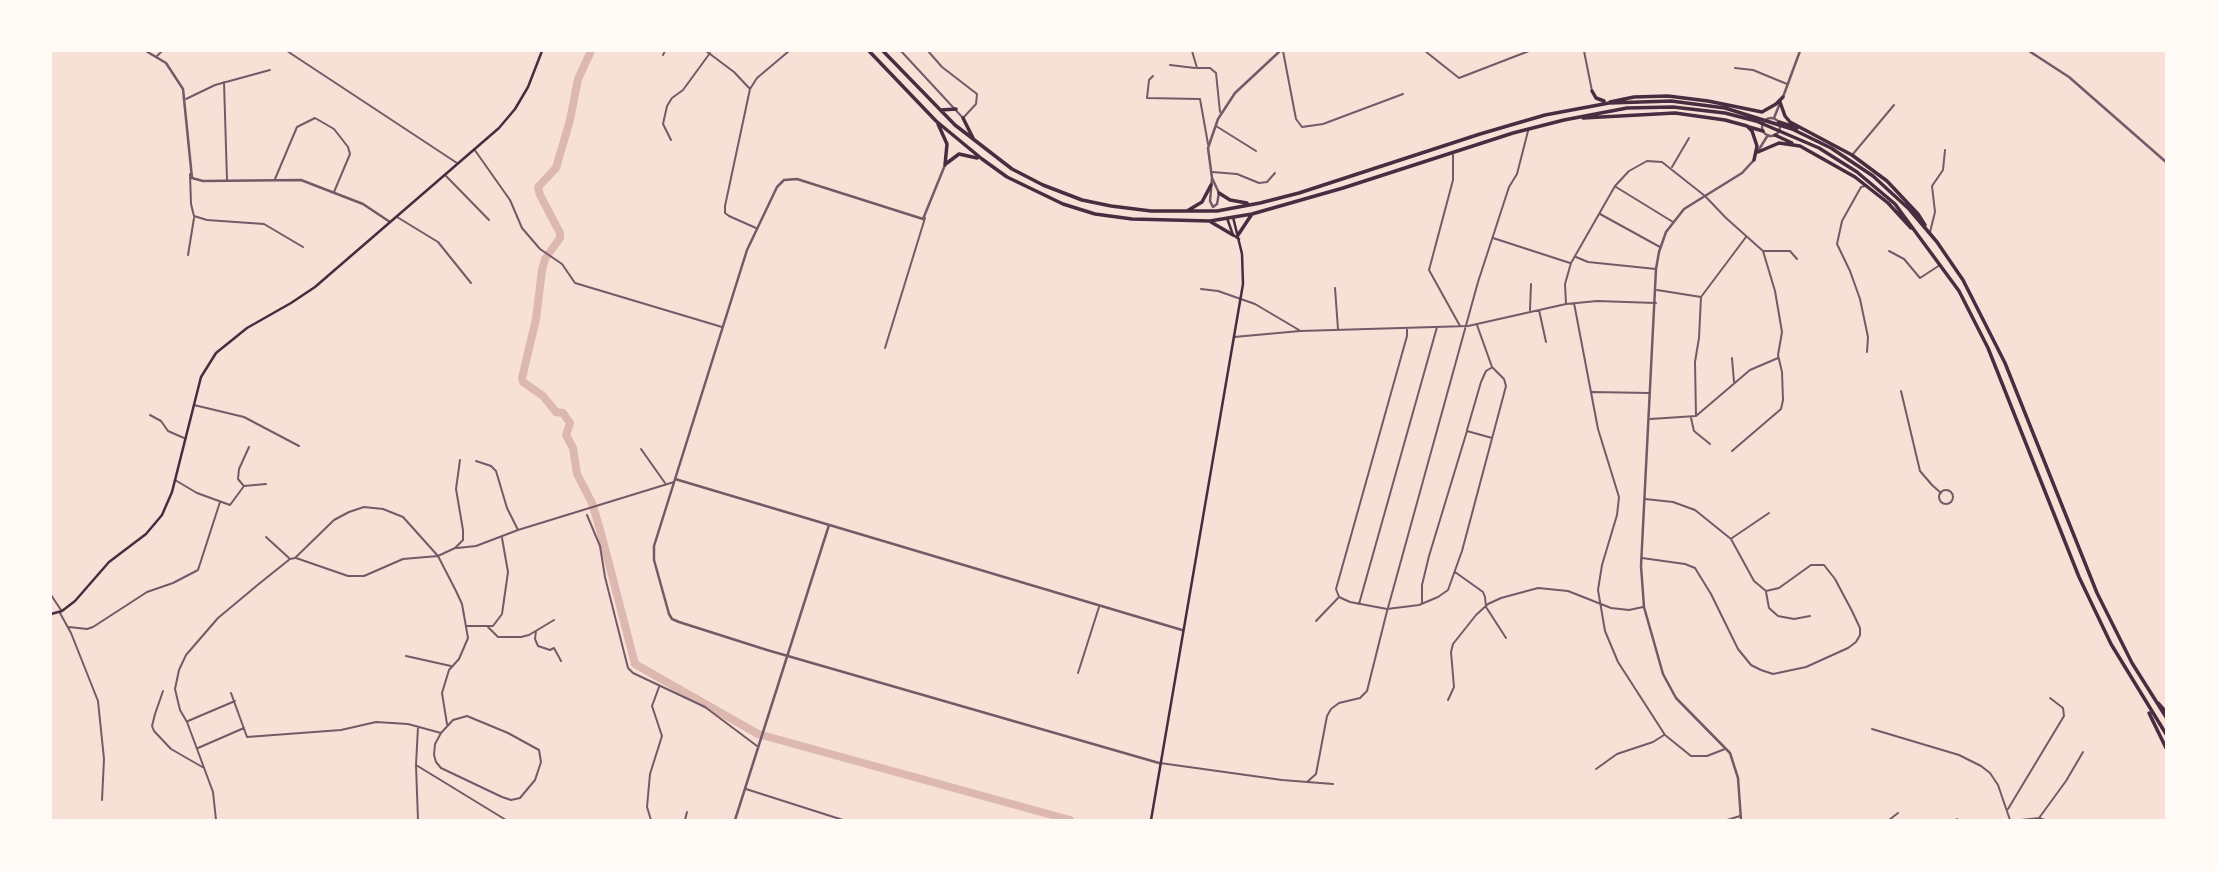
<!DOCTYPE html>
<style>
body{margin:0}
#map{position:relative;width:2217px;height:871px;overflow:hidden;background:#f7e1d7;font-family:"Playfair Display",serif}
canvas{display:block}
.frame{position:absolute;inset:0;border:52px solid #fffaf5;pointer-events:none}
</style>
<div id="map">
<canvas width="2217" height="871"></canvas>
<div class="frame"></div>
</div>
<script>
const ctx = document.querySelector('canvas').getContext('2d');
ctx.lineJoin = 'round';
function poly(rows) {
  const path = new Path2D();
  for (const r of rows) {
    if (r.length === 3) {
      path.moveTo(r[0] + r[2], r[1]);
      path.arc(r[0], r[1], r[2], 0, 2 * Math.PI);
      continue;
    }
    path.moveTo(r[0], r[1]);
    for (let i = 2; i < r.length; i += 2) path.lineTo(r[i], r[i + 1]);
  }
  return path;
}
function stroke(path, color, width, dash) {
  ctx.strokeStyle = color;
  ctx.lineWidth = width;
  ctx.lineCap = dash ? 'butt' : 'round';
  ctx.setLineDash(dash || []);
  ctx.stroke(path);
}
stroke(poly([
 [591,51,578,79,570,120,556,168,538,187,540,195,560,233,560,238,545,259,542,270,536,319,522,378,523,382,543,396,556,412,563,413,570,423,566,435,573,448,577,474,592,503,601,533,635,664,758,734,1070,820]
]), '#dcb8b0', 8);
stroke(poly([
 [287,51,457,163],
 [706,51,734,72,750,89],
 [901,51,963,118,976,104,977,94,942,67,928,51],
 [1192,51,1197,68,1210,68,1216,73,1220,112],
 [1283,51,1296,119,1302,127,1323,124,1403,94],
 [1425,51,1459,78,1529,51],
 [1584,51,1592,91],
 [663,55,665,51],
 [157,56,162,51],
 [1170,65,1195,68],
 [1735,68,1753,70,1787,84],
 [1153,76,1149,80,1147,98,1200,99,1208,144],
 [224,82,227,180],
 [186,99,215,85,270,70],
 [1216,126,1256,151],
 [671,140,663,124,667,106,672,98,683,90,710,53],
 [474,149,510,200,522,228,540,249,562,264,575,283,722,327],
 [1853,154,1894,105],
 [1453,155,1453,180,1429,270,1460,326],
 [1672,167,1689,138],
 [1212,172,1237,174,1259,183,1267,182,1275,173],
 [190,174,191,204,194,216,207,220,264,224,303,247],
 [446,176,489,220],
 [275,179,297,127,315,118,334,129,348,147,350,154,334,192],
 [1865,186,1861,187,1842,221,1837,244,1850,271,1860,299,1868,337,1867,352],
 [1616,187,1673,222],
 [1600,214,1660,247],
 [397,217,438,242,471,283],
 [756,228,729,216,725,213,725,206,750,89,757,78,789,51],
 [1930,232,1935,212,1932,186,1943,170,1945,150],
 [1493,238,1570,263],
 [1764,251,1790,251,1797,259],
 [1889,251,1904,259,1920,278,1940,265],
 [188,255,194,218],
 [1576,257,1588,262,1656,269],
 [1335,288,1338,329],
 [1201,289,1218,291,1255,304,1299,330],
 [1657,290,1701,297],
 [1574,303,1598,429,1619,497,1617,515,1602,565,1598,590,1605,631,1618,662,1665,735,1691,756,1707,756,1725,749],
 [1566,304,1565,284,1571,263,1615,186,1629,171,1647,161,1662,162,1705,196,1726,218,1763,251,1775,291,1782,332,1778,355,1782,372,1783,400,1781,409,1732,451],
 [1530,310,1531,284],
 [1539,310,1546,342],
 [1407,328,1407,336,1336,589,1339,597,1350,602,1387,609,1419,605,1438,597,1448,590,1462,551,1506,386,1504,379,1492,367,1477,325],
 [1234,337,1300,331,1468,326,1566,304,1597,301,1656,303],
 [885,348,925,218],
 [1732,358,1734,382],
 [1901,391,1920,471,1932,485,1941,493],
 [1592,392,1649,393],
 [194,405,244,417,299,446],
 [150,415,161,421,168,431,184,438],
 [1696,416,1695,362,1699,338,1701,297,1746,237],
 [1691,418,1694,431,1710,444],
 [1650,419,1696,416,1750,370,1778,358],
 [1467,430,1481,382,1486,371,1491,368],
 [641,449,665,483],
 [476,461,491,466,496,471,507,508,518,530,674,482],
 [175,480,197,493,230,505,244,486,266,484],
 [243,485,238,479,239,469,249,447],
 [1946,497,7],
 [587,515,600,546,605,577,628,668,633,673,705,707,757,746],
 [266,537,289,558],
 [1732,538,1769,513],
 [457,548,476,546,518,530],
 [296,558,348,576,364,576,403,559,438,556,455,548,463,540,463,530,456,489,460,460],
 [1642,558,1685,564,1695,568,1711,594,1738,649,1751,665,1761,670,1773,674,1806,667,1848,648,1856,642,1860,635,1860,628,1852,611,1835,579,1824,565,1811,565,1779,588,1766,591,1754,581,1731,539,1695,510,1673,502,1645,499],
 [1455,572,1483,592,1485,597,1486,607,1506,638],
 [1766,592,1769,608,1778,616,1794,619,1810,616],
 [51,595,61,610],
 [1422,603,1422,585,1429,556,1467,431,1492,438],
 [1359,604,1437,327],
 [60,613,71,633,98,701,104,759,102,800],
 [1316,621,1338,598],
 [467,626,493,626,502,614,508,572,502,538],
 [69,627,87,629,93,627,147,592,173,583,198,570,220,502],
 [488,627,498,637,521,637,529,635,554,620],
 [536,631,535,639,538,646,550,650,554,648,561,661],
 [406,656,451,666],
 [1078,673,1099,607],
 [163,691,155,714,152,726,154,731,171,749,204,768],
 [231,693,247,737,341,730,376,722,408,724,441,733,435,744,434,755,436,762,441,768,502,797,511,800,520,798,535,780,541,762,539,750,508,733,467,716,453,720,441,733],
 [1448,700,1454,687,1451,652,1453,644,1476,615,1488,604,1501,598,1538,588,1568,591,1611,608,1629,610,1643,607],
 [188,721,235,701],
 [1872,729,1959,755,1981,766,1990,773,1998,785,2010,820],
 [198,748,244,728],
 [1160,763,1282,780,1333,784],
 [416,765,506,820],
 [1596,769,1617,754,1653,742,1664,735],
 [1307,782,1316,774,1327,716,1331,709,1339,703,1360,698,1367,691,1386,615,1478,282,1509,187,1517,174,1528,131],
 [746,789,843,820],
 [2008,809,2064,716,2063,708,2050,698],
 [2039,818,2066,781,2083,752],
 [1957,819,1957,820],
 [216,820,213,792,187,722,180,710,175,689,179,670,186,655,218,618,260,583,290,559,295,558,334,520,349,512,364,507,383,509,403,517,438,556,456,591,462,604,468,638,459,659,449,670,442,693,447,724],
 [418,820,416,765,418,727],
 [651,820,647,807,650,774,662,736,652,706,659,687],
 [685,820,687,812],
 [1727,820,1740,816],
 [1889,820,1898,813],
 [2021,820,2039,818,2045,820]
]), '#755966', 2);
stroke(poly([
 [146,51,166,63,183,89,192,178,203,181,301,180,363,204,390,222],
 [2029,51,2069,77,2166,162],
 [1783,97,1800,51],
 [1771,127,9],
 [1774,118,1780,103],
 [1758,151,1768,135],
 [945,165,923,219,797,179,784,180,777,187,747,250,654,546,654,560,669,614,672,619,679,622,767,650,1159,763],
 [1212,178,1219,193,1217,204,1213,207,1210,201,1212,178,1208,148,1218,119,1235,93,1280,51],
 [675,479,1182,630],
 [735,820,829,525],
 [1741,820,1738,778,1730,753,1676,698,1663,674,1644,607,1641,566,1656,269,1659,252,1666,232,1684,209,1742,173,1754,160]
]), '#755966', 2.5);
stroke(poly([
 [1227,218,1233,235,1239,239],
 [51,614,62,611,75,601,109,562,146,534,162,515,172,492,201,377,216,353,247,328,291,303,315,287,499,128,515,109,528,87,542,51],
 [1151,820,1243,284,1242,254,1233,217]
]), '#4a2c40', 2.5);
stroke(poly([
 [869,51,936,121,982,159,1007,177,1063,204,1095,214,1132,219,1210,221,1252,214,1343,188,1513,133,1564,120,1627,108,1673,107,1725,113,1756,121,1819,148,1857,172,1895,204,1959,291,1988,348,2079,577,2111,644,2166,734],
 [883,51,955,125,1012,169,1043,185,1082,200,1111,206,1151,211,1217,211,1260,203,1299,193,1480,134,1545,115,1609,103,1671,101,1725,108,1792,129,1831,148,1873,176,1909,209,1937,242,1963,280,2005,363,2097,593,2132,663,2166,717],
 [1592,91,1596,98,1604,101],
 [1610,102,1634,97,1668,96,1708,101,1762,112,1776,104,1783,97],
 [1780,102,1785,116,1790,122,1852,155,1887,181,1918,214,1925,225],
 [941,110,956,109],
 [963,118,974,140],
 [1583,118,1675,113,1725,120,1747,126,1752,131,1757,146,1754,160],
 [1779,122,1797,128],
 [938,124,947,144,945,165],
 [1749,127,1763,131],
 [1775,135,1792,143],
 [1758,152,1779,143,1800,146,1855,177,1888,203,1911,228],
 [947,163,959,154,977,158],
 [1219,193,1230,200,1247,203],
 [1187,211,1202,202,1211,185],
 [1211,222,1233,235],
 [1238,235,1252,214],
 [2158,703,2166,712],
 [2149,713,2166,748]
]), '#4a2c40', 3.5);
</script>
